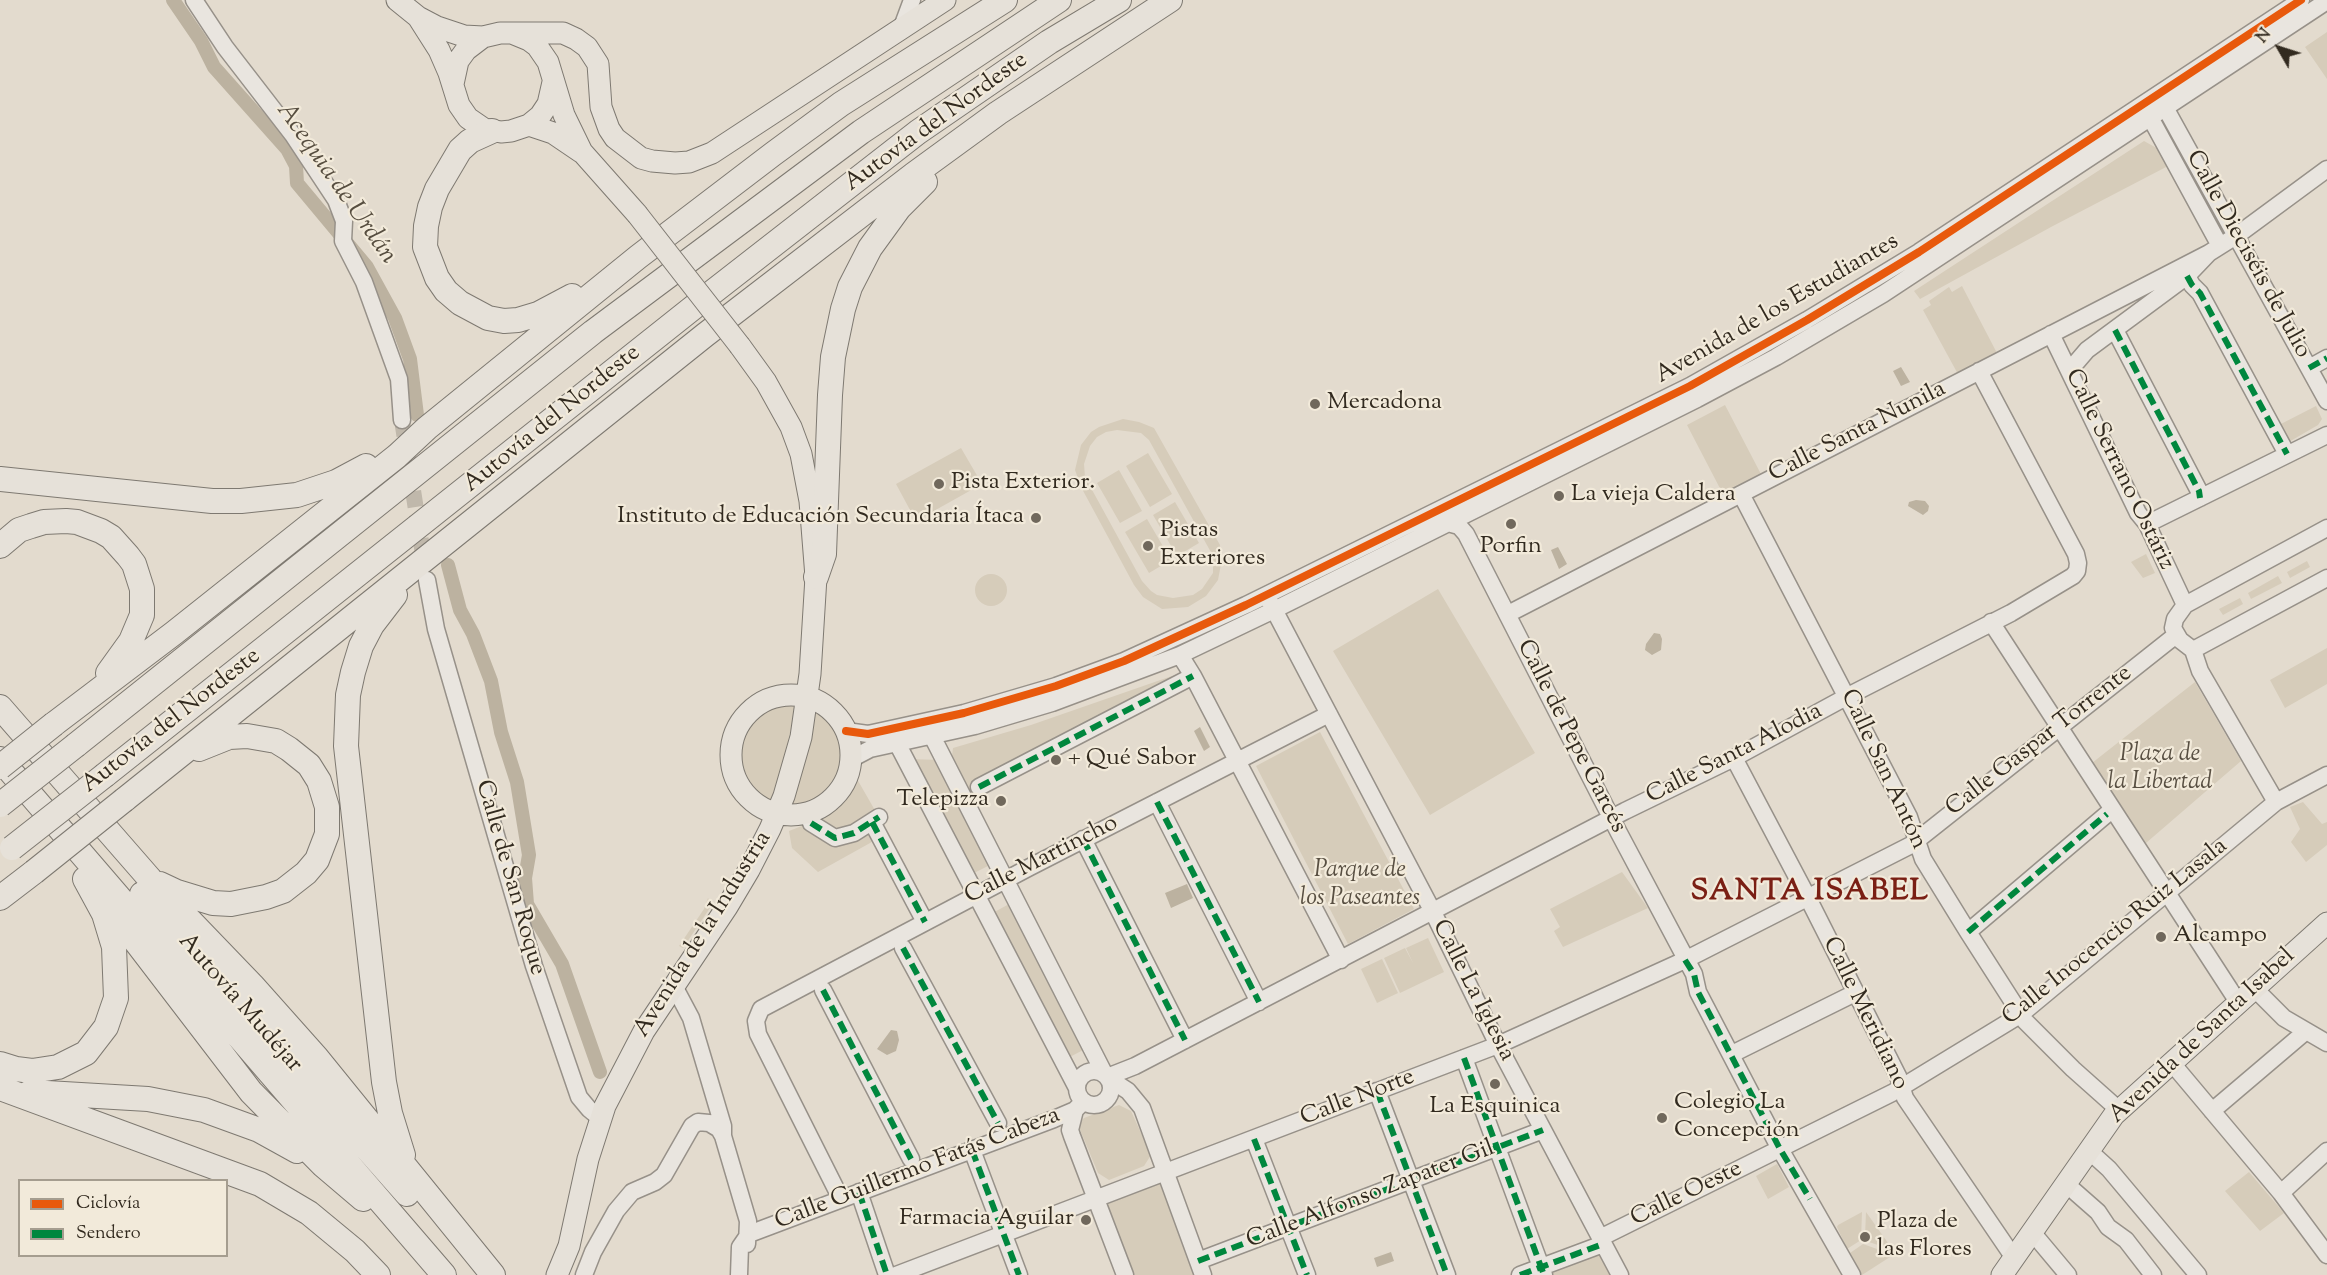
<!DOCTYPE html>
<meta charset="utf-8">
<style>
body{margin:0}
#map{position:relative;width:2327px;height:1275px;overflow:hidden;background:#e3dbce;font-family:"Sorts Mill Goudy",serif}
canvas{display:block}
.legend{position:absolute;left:18px;top:1179px;width:210px;height:78px;box-sizing:border-box;background:#f2eada;border:2px solid #a59d8f;margin:0;padding:8px 10px;list-style:none;font-size:18px;color:#322a1f}
.legend li{display:flex;align-items:center;gap:12px;height:30px}
.legend b{width:30px;border:2px solid #a59d8f}
.north{position:absolute;left:2249px;top:18px;width:60px;height:60px;-webkit-text-stroke:4px #f2eada;paint-order:stroke;rotate:309deg;font-size:16px;font-weight:700;line-height:24px;text-align:center;color:#322a1f}
.north::after{content:'';display:block;margin:auto;width:21px;height:27px;background:#322a1f;clip-path:polygon(50% 0,100% 100%,50% 72%,0 100%)}
</style>
<div id="map">
<canvas width="2327" height="1275"></canvas>
<ul class="legend">
<li><b style="height:8px;background:#e8590c"></b>Ciclovía</li>
<li><b style="height:8px;background:#00873e"></b>Sendero</li>
</ul>
<div class="north">N</div>
</div>
<script>
const ctx = document.querySelector('canvas').getContext('2d');
ctx.lineJoin = 'round';
function fillPath(path, color) {
  ctx.fillStyle = color;
  ctx.fill(path, 'evenodd');
}
function poly(rows) {
  const path = new Path2D();
  for (const r of rows) {
    if (r.length === 3) {
      path.moveTo(r[0] + r[2], r[1]);
      path.arc(r[0], r[1], r[2], 0, 2 * Math.PI);
      continue;
    }
    path.moveTo(r[0], r[1]);
    for (let i = 2; i < r.length; i += 2) path.lineTo(r[i], r[i + 1]);
  }
  return path;
}
function stroke(path, color, width, dash) {
  ctx.strokeStyle = color;
  ctx.lineWidth = width;
  ctx.lineCap = dash ? 'butt' : 'round';
  ctx.setLineDash(dash || []);
  ctx.stroke(path);
}
function write(font, color, halo, rows, align = 'center') {
  ctx.font = font + ' "Sorts Mill Goudy",serif';
  ctx.lineWidth = 4.5;
  ctx.setLineDash([]);
  ctx.textBaseline = 'middle';
  ctx.strokeStyle = halo;
  ctx.fillStyle = color;
  for (const [text, x, y, turn = 0] of rows) {
    ctx.save();
    ctx.translate(x, y);
    ctx.rotate((+turn || 0) * Math.PI / 180);
    ctx.textAlign = isNaN(turn) ? turn : align;
    if (halo) ctx.strokeText(text, 0, 0);
    ctx.fillText(text, 0, 0);
    ctx.restore();
  }
}
fillPath(poly([
 [2327,32,2327,79,2305,47],
 [2144,141,2171,156,2168,166,2051,227,1920,299,1914,291],
 [1962,286,1998,355,1959,376,1923,310,1931,305,1929,301,1949,287,1952,292],
 [1725,405,1763,478,1725,498,1687,425],
 [2316,406,2322,419,2318,425,2287,443,2277,426],
 [1123,419,1139,422,1154,428,1220,545,1221,564,1218,580,1206,596,1188,607,1162,609,1143,597,1134,585,1081,487,1075,470,1081,445,1091,432,1099,427],
 [1117,430,1141,433,1149,440,1213,556,1213,573,1202,589,1193,595,1173,598,1157,595,1151,591,1142,581,1085,477,1084,464,1090,446,1097,437,1106,432],
 [961,448,982,484,916,521,896,484],
 [1148,453,1172,494,1150,507,1126,466],
 [1119,470,1142,511,1120,523,1097,483],
 [1175,502,1199,543,1177,556,1153,515],
 [1147,519,1171,560,1149,573,1125,532],
 [2146,554,2155,573,2143,578,2131,562],
 [2307,561,2310,567,2290,578,2287,572],
 [991,590,16],
 [2278,576,2282,583,2251,599,2248,593],
 [1438,589,1535,753,1430,815,1333,651],
 [2240,598,2243,604,2223,615,2219,609],
 [2327,648,2327,684,2285,708,2270,680],
 [1172,676,1178,684,969,793,952,756,953,748,1031,725],
 [2195,682,2241,761,2146,843,2092,763],
 [785,702,795,703,793,721,777,785,770,803,766,805,751,794,742,781,736,760,737,744,745,725,756,714,773,705],
 [817,709,832,722,842,739,844,758,842,771,833,788,822,800,809,807,791,811,789,808,815,710],
 [1320,732,1414,909,1348,944,1256,766],
 [905,759,943,760,996,862,966,877],
 [857,779,888,833,818,872,792,848,789,831,817,820,839,808,852,791],
 [2303,802,2322,824,2327,822,2327,845,2306,862,2291,842,2300,829,2290,807],
 [1622,872,1648,908,1563,947,1554,931,1560,927,1550,909],
 [708,898,712,905,683,948,679,946,704,909],
 [1011,903,1087,1048,1064,1060,989,915],
 [1428,938,1444,972,1400,993,1384,958,1405,948,1413,963,1406,948],
 [1382,959,1398,993,1377,1003,1361,969],
 [1119,1105,1131,1111,1151,1155,1144,1166,1109,1180,1098,1173,1078,1125,1084,1118],
 [1777,1164,1789,1187,1768,1199,1756,1176],
 [2249,1172,2284,1213,2260,1231,2225,1191],
 [1161,1181,1200,1275,1133,1275,1107,1204],
 [1862,1212,1861,1240,1847,1249,1837,1227,1838,1225],
 [1866,1212,1893,1250,1869,1242,1865,1237],
 [1863,1244,1891,1254,1890,1257,1862,1275,1850,1253],
 [1601,1251,1614,1275,1551,1275,1549,1270]
]), '#d6ccba');
fillPath(poly([
 [1901,367,1910,382,1901,386,1893,371],
 [1916,500,1925,501,1929,506,1928,511,1923,515,1908,506,1909,502],
 [1558,547,1567,564,1559,569,1551,550],
 [1654,633,1660,634,1662,639,1661,650,1652,655,1645,650,1646,644],
 [1200,727,1210,747,1204,751,1194,731],
 [1187,884,1193,898,1171,908,1165,893],
 [891,1030,897,1031,899,1040,896,1051,887,1055,877,1049],
 [1391,1252,1394,1261,1377,1267,1374,1258]
]), '#bcb2a0');
stroke(poly([
 [173,0,201,41,214,67,287,149,296,166,297,183,367,267,395,318,410,359,417,415],
 [448,565,460,610,473,634,491,681,501,732,517,782,529,855,525,878,527,904,562,964,600,1072]
]), '#bcb2a0', 14);
stroke(poly([
 [402,420,425,567]
]), '#c0b8ab', 16, [16, 8]);
const minor = poly([
 [194,0,225,47,293,135,336,200,344,221,343,241,364,282,399,379,402,420],
 [902,27,912,0],
 [2161,100,2327,401],
 [2153,109,2151,119,2220,246],
 [2187,276,2192,285,2200,293,2287,454],
 [2115,330,2199,491,2200,498],
 [2051,334,2138,513,2147,524,2185,605],
 [2309,368,2327,358],
 [2071,375,2075,364,2087,350,2187,276,2209,253,2236,236,2327,169],
 [1741,494,1909,817,1923,859,1968,932,2025,1021,2073,1069,2119,1110],
 [1448,523,1459,526,1466,534,1619,833,1694,974,1698,992,1780,1149,1852,1275],
 [2147,524,2327,435],
 [427,580,436,629,534,966,579,1097,589,1109,600,1118],
 [1270,602,1433,912,1498,1045,1620,1275],
 [1508,614,2209,253],
 [1991,622,2238,1002],
 [2193,650,2180,640,2173,628,2175,619,2185,605,2327,528],
 [2193,650,2200,671,2276,802],
 [2193,650,2327,578],
 [1180,655,1193,676,1341,960],
 [846,731,868,734,964,713,1056,686,1124,661,1246,605,1690,386,1807,320,1919,252,2301,0],
 [932,736,1105,1075],
 [897,743,1077,1088],
 [1734,758,1808,898,1898,1076,1905,1098,2014,1258],
 [851,759,870,749,975,726,1052,703,1180,655,1274,610,1697,399,1776,357,1883,294,2327,1],
 [979,787,1193,676],
 [1157,802,1259,1002],
 [872,822,925,922],
 [811,823,835,838,854,833,879,817],
 [1083,839,1185,1040],
 [1968,932,2107,814],
 [903,948,998,1123],
 [674,986,691,1018,723,1126,723,1136,748,1221,747,1244],
 [2254,988,2284,1018,2327,1043],
 [823,990,911,1159],
 [1732,1054,1855,993],
 [1464,1058,1544,1275],
 [2171,1062,2281,1193,2327,1255],
 [1094,1088,17],
 [1107,1077,1135,1066,1625,811,1734,758,1848,696,2011,613,2073,576,2077,571,2078,563,2076,554,1979,371],
 [1108,1078,1128,1091,1142,1108,1203,1275],
 [1377,1091,1447,1275],
 [1075,1110,1070,1130,1072,1136,1125,1275],
 [2212,1111,2305,1032],
 [1254,1139,1307,1275],
 [972,1150,1019,1275],
 [2088,1150,2109,1169,2198,1275],
 [2065,1183,2098,1212,2108,1227,2126,1240,2153,1275],
 [859,1192,887,1275],
 [2281,1193,2327,1151],
 [841,1199,758,1034,756,1021,761,1009,1030,867,1329,714],
 [2032,1232,2068,1275],
 [1600,1238,1892,1093,2020,1015,2276,802,2327,775],
 [1198,1261,1543,1130],
 [584,1275,593,1252,616,1211,632,1192,655,1182,664,1175,692,1126,698,1122,709,1123,719,1129,723,1136],
 [739,1275,740,1247,749,1234,1054,1119,1075,1110,1083,1102],
 [896,1275,1498,1045,1685,960,1911,845,2176,635],
 [1520,1275,1603,1244]
]);
const major = poly([
 [397,0,418,17,437,27,464,36,483,37],
 [418,17,439,50,449,73,459,105,468,118,484,129,501,132,511,131,529,125,540,116,548,104,553,82],
 [512,33,563,33,576,39,587,47,598,64,601,107,609,129,615,138,641,158,652,161,675,163,689,162,712,153,945,0],
 [453,84,458,61,466,50,483,37,500,33,512,33,529,40,537,46,548,62,564,115,582,152,637,214],
 [529,125,553,133,581,152],
 [791,755,60],
 [557,1275,569,1246,588,1159,605,1106,644,1031,727,907,749,870,770,829,784,796,801,737,810,674,816,577,810,501,801,454,791,427,766,382,740,346],
 [2002,1275,2114,1115,2327,923]
]);
const highway = poly([
 [492,131,470,141,460,150,437,189,430,207,426,226,425,247,437,278,446,291,460,303,488,318,504,321,518,320,538,314,572,296],
 [0,479,212,501,241,501,297,495,336,482,366,466],
 [0,546,19,530,31,526,44,522,66,521,77,522,101,531,111,537,128,556,134,564,142,589,142,615,131,641,108,673],
 [816,577,824,554,830,395,833,357,843,309,850,287,870,248,899,208,925,182],
 [395,595,372,625,361,646,353,672,348,695,346,746,384,1082,390,1113,403,1155],
 [0,707,150,879,252,985,317,1058,493,1275],
 [54,724,174,633,397,456,427,428,638,257,773,154,841,104,1005,0],
 [76,745,593,332,861,132,1059,0],
 [0,759,444,1275],
 [105,775,714,291,918,132,1049,42,1119,0],
 [124,800,705,335,913,175,998,113,1170,0],
 [160,884,177,892,213,903,231,904,266,897,283,891,306,873,317,860,327,834,327,807,319,781,309,765,289,749,276,741,247,736,229,737,199,749],
 [142,894,407,1194],
 [0,898,34,872],
 [120,921,251,1092,323,1165,363,1199],
 [0,1064,16,1069,32,1071,58,1067,86,1053,106,1027,116,998,114,947,104,914,85,879],
 [0,1088,260,1184,309,1213,355,1251,378,1275],
 [30,1092,148,1099,204,1110,259,1130,297,1151]
]);
stroke(minor, '#979189', 19);
stroke(major, '#7e7971', 23);
stroke(highway, '#7e7971', 26);
stroke(minor, '#e9e5df', 16);
stroke(major, '#e6e1d9', 21);
stroke(highway, '#e6e1d9', 24);
const majorBridge = poly([
 [637,214,740,346]
]);
const highwayBridge = poly([
 [0,767,54,724],
 [0,805,76,745],
 [12,848,105,775],
 [34,872,124,800]
]);
stroke(majorBridge, '#7e7971', 23, []);
stroke(highwayBridge, '#7e7971', 26, []);
stroke(majorBridge, '#e6e1d9', 21);
stroke(highwayBridge, '#e6e1d9', 24);
stroke(poly([
 [2187,276,2192,285,2200,293,2287,454],
 [2115,330,2199,491,2200,498],
 [2309,368,2327,358],
 [979,787,1193,676],
 [1157,802,1259,1002],
 [872,822,925,922],
 [811,823,835,838,854,833,879,817],
 [1083,839,1185,1040],
 [1968,932,2107,814],
 [903,948,998,1123],
 [1685,960,1694,974,1698,992,1780,1149,1810,1199],
 [823,990,911,1159],
 [1464,1058,1544,1275],
 [1377,1091,1447,1275],
 [1254,1139,1307,1275],
 [972,1150,1019,1275],
 [859,1192,887,1275],
 [1198,1261,1543,1130],
 [1520,1275,1603,1244]
]), '#00873e', 6, [12, 6]);
stroke(poly([
 [846,731,868,734,964,713,1056,686,1124,661,1246,605,1690,386,1807,320,1919,252,2301,0]
]), '#e8590c', 8);
for (const [x, y, r, color] of [
 [1315,404,6,"#70685c"],
 [939,484,6,"#70685c"],
 [1559,496,6,"#70685c"],
 [1036,518,6,"#70685c"],
 [1511,524,6,"#70685c"],
 [1148,546,6,"#70685c"],
 [1056,760,6,"#70685c"],
 [1001,801,6,"#70685c"],
 [2161,937,6,"#70685c"],
 [1495,1084,6,"#70685c"],
 [1662,1118,6,"#70685c"],
 [1086,1220,6,"#70685c"],
 [1865,1237,6,"#70685c"]
]) {
  const dot = new Path2D();
  dot.arc(x, y, r, 0, 2 * Math.PI);
  ctx.fillStyle = color;
  ctx.fill(dot);
  stroke(dot, '#f2eada', 2);
}
write('24px', '#322a1f', '#f2eada', [
 ["Autovía del Nordeste",937,123,-36],
 ["Calle Dieciséis de Julio",2247,255,61],
 ["Avenida de los Estudiantes",1778,310,-30],
 ["Autovía del Nordeste",553,420,-39],
 ["Calle Santa Nunila",1858,433,-27],
 ["Calle Serrano Ostáriz",2118,470,64],
 ["Autovía del Nordeste",172,722,-38],
 ["Calle de Pepe Garcés",1570,737,63],
 ["Calle Gaspar Torrente",2040,742,-38],
 ["Calle Santa Alodia",1735,755,-27],
 ["Calle San Antón",1882,770,65],
 ["Calle Martincho",1042,861,-27],
 ["Calle de San Roque",509,878,74],
 ["Calle Inocencio Ruiz Lasala",2116,933,-39],
 ["Avenida de la Industria",704,935,-58],
 ["Calle La Iglesia",1472,991,63],
 ["Autovía Mudéjar",239,1004,49],
 ["Calle Meridiano",1864,1014,64],
 ["Avenida de Santa Isabel",2203,1037,-43],
 ["Calle Norte",1358,1099,-21],
 ["Calle Guillermo Fatás Cabeza",918,1170,-21],
 ["Calle Oeste",1687,1195,-26],
 ["Calle Alfonso Zapater Gil",1371,1196,-21]
]);
write('24px', '#322a1f', '#f2eada', [
 ["Mercadona",1327,404],
 ["Pista Exterior.",951,484],
 ["La vieja Caldera",1571,496],
 ["Instituto de Educación Secundaria Ítaca",1024,518,"right"],
 ["Pistas",1160,532],
 ["Exteriores",1160,560],
 ["Porfin",1511,548,"center"],
 ["+ Qué Sabor",1068,760],
 ["Telepizza",989,801,"right"],
 ["Alcampo",2173,937],
 ["Colegio La",1674,1104],
 ["Concepción",1674,1132],
 ["La Esquinica",1495,1108,"center"],
 ["Farmacia Aguilar",1074,1220,"right"],
 ["Plaza de",1877,1223],
 ["las Flores",1877,1251]
], 'left');
write('italic 24px', '#584f42', '#f2eada', [
 ["Plaza de",2160,756],
 ["la Libertad",2160,784],
 ["Parque de",1360,872],
 ["los Paseantes",1360,900]
]);
write('italic 26px', '#574e40', '#f2eada', [
 ["Acequia de Urdán",335,184,55]
]);
ctx.letterSpacing = '1.5px';
write('bold 30px', '#7a1f14', '#f2eada', [
 ["SANTA ISABEL",1810,894]
]);
ctx.letterSpacing = '0px';
</script>
